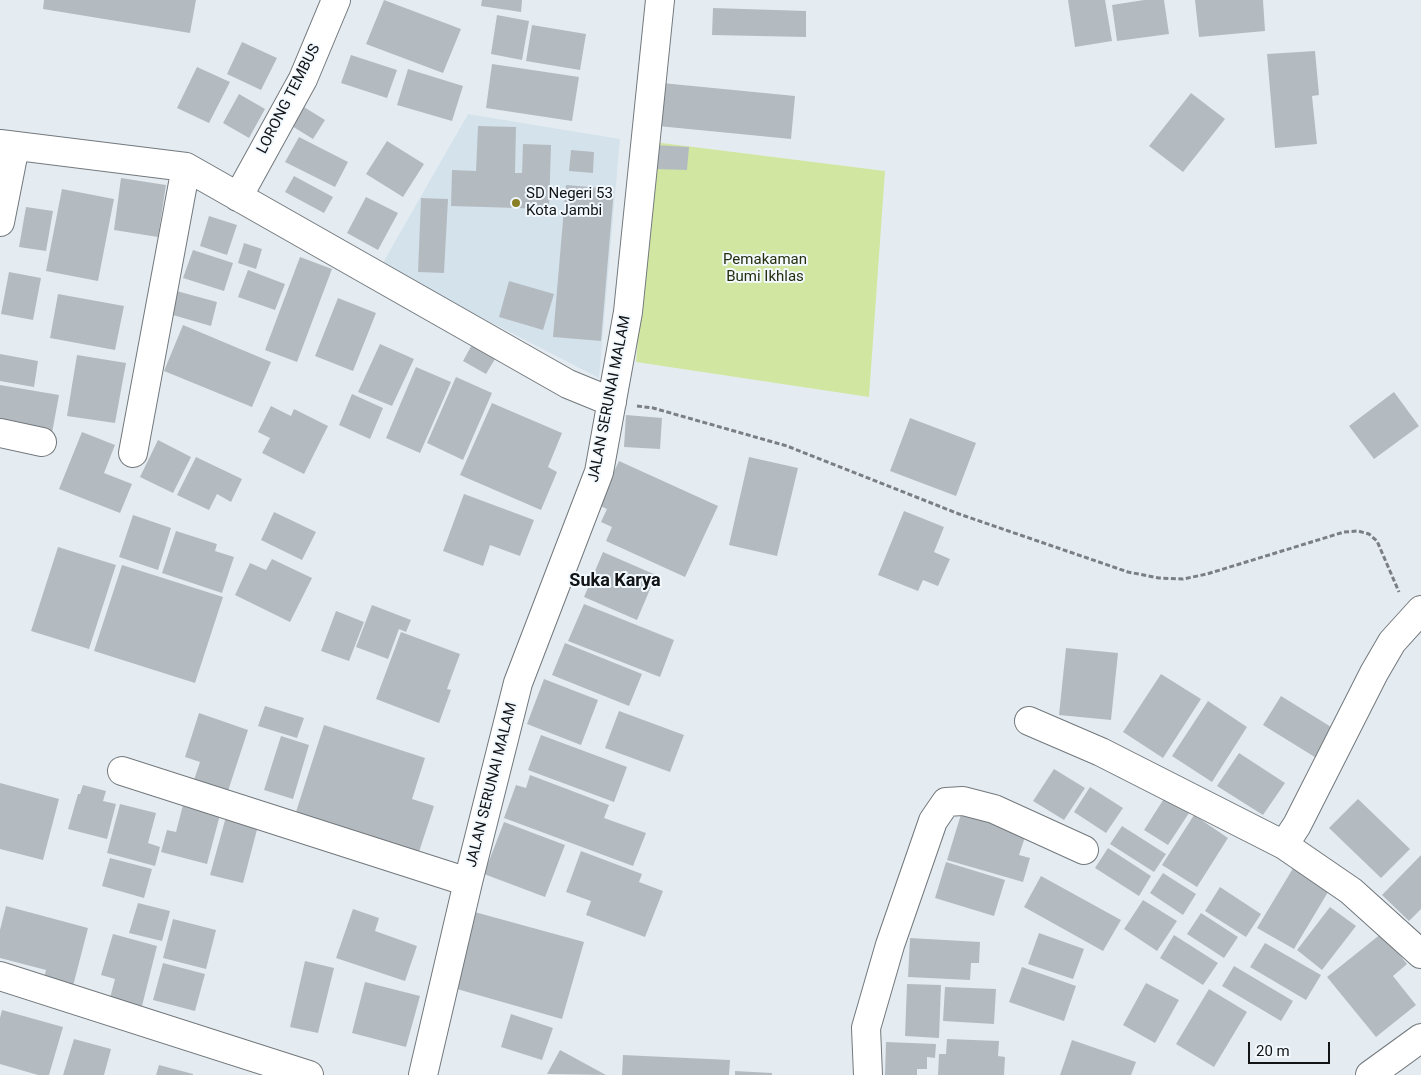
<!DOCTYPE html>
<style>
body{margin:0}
#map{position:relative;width:1421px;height:1075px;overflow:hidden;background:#e5ecf1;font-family:Roboto,sans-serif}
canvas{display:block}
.scale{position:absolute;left:1248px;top:1042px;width:82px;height:22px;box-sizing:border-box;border:2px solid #111315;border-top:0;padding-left:6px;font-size:15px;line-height:18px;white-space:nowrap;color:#111315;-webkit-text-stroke:4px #f2f9fe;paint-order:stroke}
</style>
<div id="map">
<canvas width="1421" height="1075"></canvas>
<div class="scale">20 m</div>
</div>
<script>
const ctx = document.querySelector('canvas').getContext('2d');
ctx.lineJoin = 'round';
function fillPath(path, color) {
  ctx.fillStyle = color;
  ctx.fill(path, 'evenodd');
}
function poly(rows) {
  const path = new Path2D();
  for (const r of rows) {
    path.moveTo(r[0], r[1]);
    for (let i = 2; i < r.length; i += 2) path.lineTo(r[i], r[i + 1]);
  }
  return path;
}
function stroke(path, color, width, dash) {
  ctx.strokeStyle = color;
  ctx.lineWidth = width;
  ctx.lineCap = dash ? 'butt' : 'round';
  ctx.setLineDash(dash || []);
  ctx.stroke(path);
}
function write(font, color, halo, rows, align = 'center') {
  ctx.font = font + ' Roboto,sans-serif';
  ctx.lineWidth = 4;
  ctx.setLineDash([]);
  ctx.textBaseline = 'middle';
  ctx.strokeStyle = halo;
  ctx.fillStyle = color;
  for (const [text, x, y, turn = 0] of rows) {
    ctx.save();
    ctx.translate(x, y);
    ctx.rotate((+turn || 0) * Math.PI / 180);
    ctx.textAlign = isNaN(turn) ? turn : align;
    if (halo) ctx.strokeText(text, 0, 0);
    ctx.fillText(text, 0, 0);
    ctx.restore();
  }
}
fillPath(poly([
 [468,114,620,139,599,378,381,266]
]), '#d4e2ec');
fillPath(poly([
 [654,142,885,171,869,397,636,362]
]), '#d1e7a1');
fillPath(poly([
 [44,0,196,0,190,33,43,9],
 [384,0,461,29,443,73,366,44],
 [482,0,522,0,521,12,481,6],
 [1068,0,1105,0,1112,41,1075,47],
 [1144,0,1164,0,1169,34,1117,41,1112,5],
 [1195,0,1263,0,1265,31,1199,37],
 [713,8,806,11,806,37,712,35],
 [497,15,529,21,522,60,491,54],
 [532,25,586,34,580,70,526,61],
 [242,42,277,58,261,90,227,74],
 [1315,51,1319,95,1312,96,1317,144,1275,148,1267,54],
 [351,55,397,70,387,98,341,83],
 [492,64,579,77,572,121,486,108],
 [197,67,230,82,209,123,177,108],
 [408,69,463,86,452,121,397,105],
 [662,83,795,96,791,139,658,126],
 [1191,93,1225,119,1183,172,1149,146],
 [239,94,265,109,249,138,223,123],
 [299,104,325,120,313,139,287,123],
 [478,126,516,127,515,173,522,173,523,144,551,145,549,209,451,206,452,170,476,171],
 [299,137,348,162,335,187,285,162],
 [387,141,424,164,403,197,366,174],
 [655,145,689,147,687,170,654,169],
 [571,150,594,152,593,173,569,171],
 [294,176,333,197,324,213,285,192],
 [121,178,166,185,158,237,114,230],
 [566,185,614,189,601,341,553,337],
 [62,189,114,199,98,281,46,271],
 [366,197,398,213,378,250,347,233],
 [421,198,448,199,444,273,418,272],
 [26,207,53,211,46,251,19,247],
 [209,216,237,225,227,255,200,246],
 [244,243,262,249,256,269,238,263],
 [193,250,233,263,224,291,183,278],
 [300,257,332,269,297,362,265,350],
 [248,270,285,284,275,310,238,297],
 [9,272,41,278,33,320,1,314],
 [509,281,554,294,543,330,499,317],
 [173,290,217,302,211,326,166,313],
 [58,294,124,306,115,350,50,338],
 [338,298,376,313,353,371,315,356],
 [183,325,271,362,252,407,164,371],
 [474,341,498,354,486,374,463,361],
 [380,344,414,359,392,406,358,392],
 [0,354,38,361,34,387,0,381],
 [77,355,126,363,115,423,67,416],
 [416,367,451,382,420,453,386,438],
 [456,377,492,393,463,460,427,443],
 [0,385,59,395,52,433,0,425],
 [1394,392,1419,426,1374,459,1349,426],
 [352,394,383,408,370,439,339,425],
 [492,403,562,433,548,467,557,472,541,510,460,475],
 [271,406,291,416,294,409,328,426,304,474,262,453,270,438,258,432],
 [626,415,662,418,660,449,624,447],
 [910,418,976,443,956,496,890,471],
 [82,432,115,445,104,473,132,484,120,513,59,489],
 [158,440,191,457,173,493,140,477],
 [196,457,242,479,231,502,217,494,209,510,177,495],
 [749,457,798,468,777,556,729,545],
 [619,461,718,506,685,577,606,541,612,527,601,522,607,509,598,505],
 [464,494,534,520,520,556,490,545,483,566,443,551],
 [904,511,944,527,934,552,950,559,938,586,923,580,918,591,878,575],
 [274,512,316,532,302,560,261,540],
 [133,515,171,528,158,570,119,557],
 [176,531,217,544,215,551,234,557,222,593,162,573],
 [58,547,116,565,89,649,31,631],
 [603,552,656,575,637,620,584,597],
 [272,559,312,578,290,622,235,595,250,563,266,570],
 [122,565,223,597,195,683,94,651],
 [584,604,674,640,660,677,568,641],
 [372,605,411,620,406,632,399,629,388,659,356,647],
 [336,611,364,622,349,661,321,651],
 [401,632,460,654,447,689,451,690,439,723,376,699],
 [565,643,642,674,629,706,552,675],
 [1066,648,1118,653,1111,720,1059,715],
 [1161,674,1201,699,1163,758,1123,732],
 [544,679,598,700,581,745,527,724],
 [1281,696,1336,730,1318,759,1263,725],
 [1208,701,1247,727,1212,782,1172,756],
 [265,706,304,718,297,738,258,726],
 [619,711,684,735,670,772,605,748],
 [199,713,248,730,228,791,194,780,200,762,185,757],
 [324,725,425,758,412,799,434,806,418,855,295,815],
 [541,735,627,767,614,802,528,770],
 [281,736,309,745,293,799,264,790],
 [1239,753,1285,783,1263,815,1217,786],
 [1054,769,1085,788,1064,820,1033,801],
 [530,775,609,805,604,818,646,833,633,866,504,818,516,785,526,788],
 [0,783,59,799,43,860,0,849],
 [83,785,106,791,103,801,116,804,107,839,68,829,78,794,80,794],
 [1090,787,1123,808,1106,833,1074,812],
 [1165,797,1189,813,1168,845,1144,830],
 [1358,799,1410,849,1381,878,1329,828],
 [184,801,221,811,207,864,161,852,167,830,176,832],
 [120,804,156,813,148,843,160,847,155,866,107,853],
 [962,811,1027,831,1019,855,1030,858,1023,882,947,860],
 [227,813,259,822,243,883,210,875],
 [1194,815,1228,838,1197,887,1162,865],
 [504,822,565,845,545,897,484,874],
 [1122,826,1166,854,1154,872,1110,844],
 [1108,848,1151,876,1139,896,1095,868],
 [581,851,642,874,639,882,663,891,645,937,586,915,591,901,566,892],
 [1421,855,1421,909,1409,921,1382,895],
 [110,858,152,869,144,898,102,886],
 [946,862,1005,880,994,916,935,898],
 [1295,865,1331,887,1294,949,1257,928],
 [1163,873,1196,894,1183,915,1150,893],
 [1041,876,1121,920,1103,951,1024,907],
 [1220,887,1261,914,1246,937,1205,911],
 [1143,900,1177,921,1157,951,1124,929],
 [138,903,170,911,162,941,129,933],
 [6,906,88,928,72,990,43,982,46,970,0,958,0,930],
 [1330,907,1356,926,1322,970,1297,950],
 [353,909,379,918,375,931,417,946,405,981,336,958],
 [471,911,584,942,562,1019,450,987],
 [1201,913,1238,937,1224,958,1187,934],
 [173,919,216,930,206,969,163,958],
 [1039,933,1084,949,1073,979,1028,964],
 [1382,933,1407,964,1393,976,1416,1005,1376,1037,1327,977],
 [113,934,157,946,142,1006,110,998,115,979,101,975],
 [1174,935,1218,963,1203,985,1160,958],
 [910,938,980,942,979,963,971,963,970,980,908,977],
 [1265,943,1321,975,1306,1000,1250,967],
 [305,961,334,968,318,1033,290,1027],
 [163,963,205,974,195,1011,153,1000],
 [1234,966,1293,1001,1281,1021,1222,986],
 [1022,967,1076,986,1064,1021,1009,1002],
 [365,982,420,996,406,1047,352,1033],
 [1146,983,1179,1000,1155,1043,1123,1025],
 [907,984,941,985,939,1038,905,1036],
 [945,987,996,989,994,1024,943,1021],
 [1209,989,1247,1012,1214,1067,1176,1044],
 [2,1010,63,1027,49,1075,38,1075,0,1064,0,1018],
 [511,1014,553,1028,542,1060,501,1047],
 [74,1039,111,1049,104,1075,63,1075],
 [947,1039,999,1041,998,1056,1005,1057,1004,1075,938,1075,939,1054,946,1054],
 [1072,1040,1136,1062,1131,1075,1060,1075],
 [886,1042,936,1044,935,1058,927,1057,927,1069,917,1069,917,1075,885,1075],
 [560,1050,606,1075,547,1074],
 [623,1055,730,1060,729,1075,622,1075],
 [159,1065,193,1074,193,1075,156,1075],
 [735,1071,772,1073,772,1075,735,1075]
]), '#b4bbc0');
const minor = poly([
 [0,144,186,167,568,384,612,402],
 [238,197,303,79,336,0],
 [0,222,15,146],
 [0,433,42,442],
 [133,453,186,167],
 [1029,721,1101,752,1284,845,1351,891,1421,954],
 [122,771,468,882],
 [1284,845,1297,825,1374,673,1392,642,1421,610],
 [0,976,309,1075],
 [423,1075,468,882,518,683,599,472,628,312,660,0],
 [868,1075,866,1028,890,945,933,821,946,802,963,801,994,809,1084,850],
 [1370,1075,1421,1038]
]);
stroke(minor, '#72787c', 30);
stroke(poly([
 [637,406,653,408,787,446,959,514,1128,572,1159,578,1183,579,1207,574,1344,532,1358,531,1369,534,1377,541,1399,592]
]), '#7b7f83', 3, [5, 2.5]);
stroke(minor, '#fff', 28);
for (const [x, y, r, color] of [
 [516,203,5,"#897f26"]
]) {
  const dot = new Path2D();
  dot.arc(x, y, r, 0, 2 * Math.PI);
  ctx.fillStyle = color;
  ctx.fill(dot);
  stroke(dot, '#f2f9fe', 2);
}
write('15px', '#111315', '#f2f9fe', [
 ["LORONG TEMBUS",289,99,-63],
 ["JALAN SERUNAI MALAM",610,399,-79],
 ["JALAN SERUNAI MALAM",492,785,-76]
]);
write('15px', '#111315', '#f2f9fe', [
 ["SD Negeri 53",526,194],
 ["Kota Jambi",526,211]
], 'left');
write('15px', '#252e0d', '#f2f9fe', [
 ["Pemakaman",765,260],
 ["Bumi Ikhlas",765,277]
]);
write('bold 18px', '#111315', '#f2f9fe', [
 ["Suka Karya",615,581]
]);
</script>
